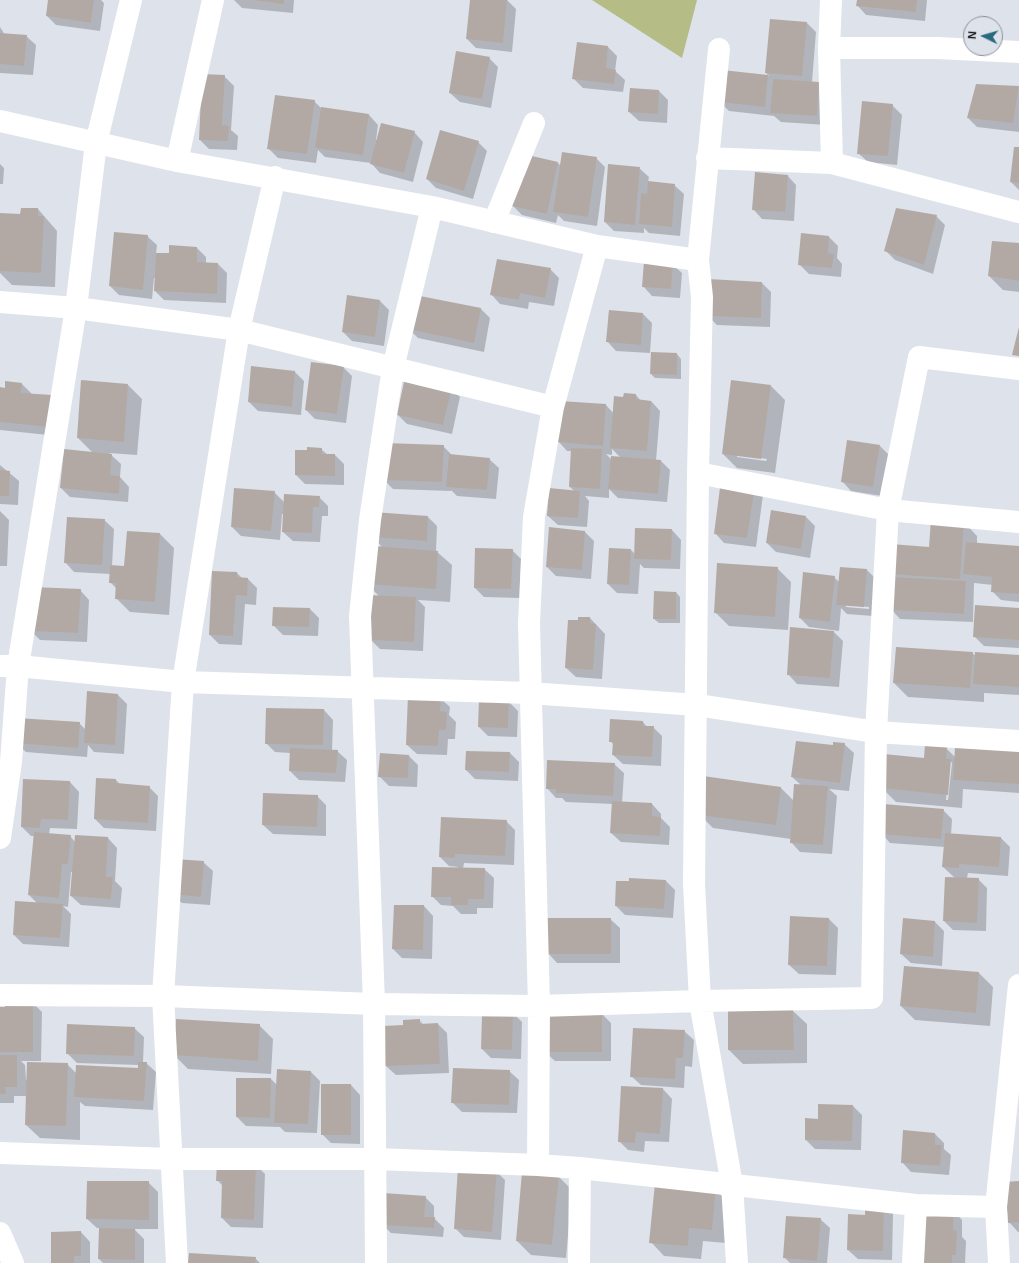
<!DOCTYPE html>
<style>
body{margin:0}
#map{position:relative;width:1019px;height:1263px;overflow:hidden;background:#dee2ea;font-family:Arial,sans-serif}
canvas{display:block}
.north{position:absolute;left:963px;top:16px;width:40px;height:40px;box-sizing:border-box;background:#dee2ea;border:1px solid #8d9096;border-radius:50%;rotate:275deg;font-size:11px;font-weight:700;line-height:16px;text-align:center;color:#131417}
.north::after{content:'';display:block;margin:auto;width:14px;height:18px;background:#2a6a7e;clip-path:polygon(50% 0,100% 100%,50% 72%,0 100%)}
</style>
<div id="map">
<canvas width="1019" height="1263"></canvas>
<div class="north">N</div>
</div>
<script>
const ctx = document.querySelector('canvas').getContext('2d');
ctx.lineJoin = 'round';
function fillPath(path, color) {
  ctx.fillStyle = color;
  ctx.fill(path, 'evenodd');
}
function poly(rows) {
  const path = new Path2D();
  for (const r of rows) {
    path.moveTo(r[0], r[1]);
    for (let i = 2; i < r.length; i += 2) path.lineTo(r[i], r[i + 1]);
  }
  return path;
}
function stroke(path, color, width, dash) {
  ctx.strokeStyle = color;
  ctx.lineWidth = width;
  ctx.lineCap = dash ? 'butt' : 'round';
  ctx.setLineDash(dash || []);
  ctx.stroke(path);
}
fillPath(poly([
 [592,0,697,0,682,58]
]), '#b5bc85');
fillPath(poly([
 [49,0,101,0,104,3,100,31,56,25,47,16],
 [234,0,294,0,293,13,242,8],
 [471,0,507,0,516,9,512,52,476,48,467,39],
 [858,0,927,0,925,21,866,15,857,5],
 [807,23,816,32,812,82,819,83,826,125,781,122,774,116,729,111,720,102,723,71,769,76,766,73],
 [0,27,5,35,26,36,36,45,33,75,0,73],
 [608,47,617,56,615,71,625,80,623,92,583,88,573,78],
 [489,58,498,67,491,108,460,102,450,93],
 [224,76,234,86,231,130,238,136,237,150,209,149,200,140],
 [977,85,1019,87,1019,132,977,127,968,118],
 [630,89,659,91,668,100,667,123,639,121,629,112],
 [314,101,321,108,369,115,378,125,376,140,414,132,423,142,413,182,380,173,371,163,325,157,318,150,316,163,278,158,268,148],
 [892,105,902,115,897,165,868,162,858,153],
 [478,142,487,151,473,199,436,188,427,179],
 [1019,148,1019,190,1011,182],
 [596,158,605,167,597,226,564,221,558,215,556,223,522,215,513,206,558,163,561,166],
 [0,164,4,168,3,184,0,184],
 [639,168,649,177,648,182,674,185,684,194,680,236,649,233,644,228,644,233,614,231,605,222],
 [787,175,796,185,794,221,762,219,753,209],
 [38,209,57,231,55,287,12,285,0,273,0,214,21,215],
 [936,216,945,225,933,274,895,260,886,251],
 [115,233,147,236,157,245,156,254,170,254,170,246,197,248,206,257,206,263,218,264,227,273,226,303,164,300,155,291,156,278,154,278,152,299,119,295,110,286],
 [829,237,838,246,837,258,842,264,841,277,809,274,799,264],
 [1019,244,1019,292,1003,290,989,276],
 [672,264,682,273,680,298,652,296,643,286],
 [550,269,559,278,554,306,529,302,528,309,500,304,491,294],
 [762,283,771,292,770,327,717,325,708,316],
 [416,296,481,309,490,318,484,352,418,338,409,329],
 [380,301,389,310,384,346,352,341,343,332],
 [609,311,643,314,652,323,650,353,616,351,607,341],
 [652,354,677,354,681,359,681,379,655,378,651,374],
 [343,367,352,376,346,423,315,419,306,410],
 [295,372,304,381,301,415,258,411,249,402],
 [22,384,31,393,58,436,0,430,0,388,5,389],
 [128,385,142,399,137,455,109,453,121,464,120,477,129,487,128,502,70,497,61,488,93,453,78,438],
 [771,386,785,400,775,473,737,468,723,454],
 [737,455,767,459,766,461,737,457],
 [451,388,460,397,452,434,407,424,398,415],
 [636,395,641,401,651,401,660,411,656,461,661,461,670,470,667,502,618,498,609,489,609,498,585,496,589,501,587,527,558,525,548,516,574,491,570,487,572,451,567,451,558,441,606,405,614,414,624,398],
 [612,449,621,458,612,460,606,454,612,455],
 [443,446,452,455,489,459,499,468,496,499,457,496,451,490,451,491,393,489,384,480],
 [880,446,889,455,882,496,851,491,842,481],
 [321,449,328,455,335,455,344,464,344,485,305,484,296,475],
 [0,465,19,481,18,505,0,504],
 [722,481,763,495,756,547,724,543,715,533],
 [274,492,285,503,319,497,328,506,328,516,322,516,320,542,293,541,283,532,284,514,282,514,280,540,241,536,232,527],
 [0,511,9,520,7,566,0,566],
 [374,513,428,517,437,526,436,551,452,565,450,602,418,600,425,607,423,651,380,649,371,640,379,596,367,584,383,548,373,537],
 [806,517,815,526,810,558,776,552,767,543],
 [104,520,114,529,112,566,125,568,160,534,174,548,169,615,130,612,116,598,117,589,110,582,110,574,74,572,65,562],
 [964,522,977,536,977,544,1019,547,1019,602,1001,600,992,591,993,585,974,583,973,622,900,619,891,609,890,573,930,548],
 [672,530,681,540,680,569,644,568,640,564,638,594,617,593,608,584,631,550,635,554],
 [585,532,594,541,591,579,556,576,547,567],
 [476,549,512,550,521,559,520,598,484,597,475,588],
 [777,568,791,582,788,630,729,626,715,612],
 [867,570,876,579,873,616,847,614,841,608,839,631,809,627,800,618,804,574,834,577,839,582],
 [846,605,869,607,869,609,846,607],
 [237,573,242,578,248,579,257,588,256,605,245,604,242,645,219,644,210,635],
 [80,590,89,600,87,642,40,640,31,631],
 [676,592,680,597,680,623,659,623,654,619],
 [310,609,319,618,318,636,283,635,273,625],
 [1019,609,1019,648,984,646,974,636],
 [590,618,605,634,602,679,576,677,566,668,579,621],
 [834,632,843,641,839,687,797,684,788,674],
 [972,653,976,656,1019,656,1019,695,984,693,984,702,908,697,894,683],
 [88,692,118,695,127,704,124,754,94,752,88,745,87,757,26,752,16,743,79,723,86,730],
 [440,698,450,707,449,715,456,722,455,739,448,739,447,755,417,754,407,745],
 [509,702,518,711,517,737,488,736,479,727],
 [324,710,333,720,332,751,337,751,347,760,345,782,299,780,290,771,290,753,275,752,266,743],
 [643,722,647,727,653,727,662,736,661,766,623,764,613,755,614,745,610,741],
 [844,744,854,753,849,791,829,789,837,796,832,854,800,852,791,842,791,839,713,828,699,814,704,777,781,788,794,801,801,785,792,777,833,746],
 [946,748,955,757,1019,752,1019,793,963,789,962,808,896,802,882,788,925,759],
 [950,761,952,763,948,800,946,800],
 [510,753,519,762,518,781,475,779,466,770],
 [409,756,418,765,417,787,389,786,379,776],
 [614,764,624,773,622,803,652,804,661,814,661,818,670,827,669,845,621,842,611,833,613,804,566,802,562,798,556,798,547,788],
 [116,780,121,785,149,787,158,796,156,831,104,828,95,819],
 [70,782,79,792,77,829,50,828,49,834,70,836,75,842,108,838,117,848,115,881,122,888,120,908,81,905,71,896,73,872,71,872,68,907,63,906,71,914,69,947,23,944,14,935,16,902,38,904,29,895,34,836,31,836,22,827],
 [317,796,326,805,326,836,273,834,263,825],
 [943,810,952,819,951,835,1001,838,1010,847,1008,876,968,873,967,878,978,879,987,888,986,931,953,930,944,921,955,878,943,867,945,847,890,843,881,833],
 [506,821,515,830,514,865,464,863,463,869,484,869,494,878,493,908,477,908,477,914,461,914,453,906,441,905,432,896,458,867,449,866,440,857],
 [203,862,213,871,210,905,182,903,172,894],
 [666,881,675,890,673,918,625,915,616,906,630,882],
 [395,906,424,906,433,916,432,959,402,958,393,949],
 [610,919,620,928,620,963,557,963,548,953],
 [829,919,838,928,836,975,799,974,789,965],
 [935,922,944,931,942,966,911,963,901,954],
 [905,967,979,973,993,987,990,1026,915,1020,901,1006],
 [33,1003,42,1012,41,1061,21,1061,25,1065,26,1080,67,1064,77,1074,139,1069,139,1065,77,1063,67,1053,134,1028,144,1037,143,1063,146,1063,156,1072,153,1110,85,1106,80,1102,80,1140,40,1138,26,1125,27,1096,14,1096,14,1103,0,1103,0,1008],
 [793,1011,807,1024,807,1063,743,1064,729,1050],
 [513,1013,522,1022,521,1059,491,1058,482,1049],
 [602,1014,611,1023,611,1061,555,1061,545,1052],
 [419,1020,424,1025,438,1024,447,1033,449,1073,396,1075,386,1066,404,1025],
 [259,1025,273,1039,271,1074,188,1069,174,1055],
 [684,1031,694,1040,692,1067,685,1066,684,1088,641,1085,631,1076],
 [509,1071,519,1080,517,1113,462,1112,452,1102],
 [311,1072,320,1081,317,1133,285,1132,280,1127,246,1126,237,1117,271,1079,277,1085],
 [322,1085,351,1085,360,1095,360,1144,331,1143,322,1134],
 [663,1089,672,1099,669,1142,645,1141,644,1152,628,1150,619,1141],
 [853,1106,862,1115,861,1150,815,1149,806,1140],
 [935,1134,944,1143,944,1149,951,1155,949,1175,911,1172,902,1162],
 [256,1165,265,1174,263,1228,231,1227,222,1218,223,1186,217,1180],
 [496,1171,505,1180,501,1240,464,1237,455,1228],
 [558,1176,572,1190,566,1258,531,1255,517,1241],
 [148,1182,158,1192,158,1229,134,1229,144,1239,144,1263,103,1263,99,1259,100,1228,97,1228,87,1219],
 [1019,1182,1019,1232,1018,1232,1009,1222],
 [715,1189,729,1203,726,1243,703,1241,701,1259,664,1256,651,1242],
 [425,1197,434,1206,434,1218,444,1228,443,1237,391,1233,382,1224],
 [884,1205,893,1214,892,1260,858,1259,848,1250,866,1216],
 [953,1210,962,1220,962,1237,966,1241,965,1263,918,1263],
 [820,1219,830,1228,827,1263,790,1263,784,1257],
 [81,1232,90,1242,90,1263,52,1263],
 [255,1258,260,1263,189,1263]
]), '#0003');
fillPath(poly([
 [48,0,94,0,91,23,46,16],
 [252,0,284,0,284,4],
 [470,0,507,0,503,43,466,39],
 [857,0,917,0,916,12,856,6],
 [770,19,807,22,802,76,765,73],
 [0,33,27,35,24,66,0,64],
 [577,42,608,46,606,68,616,70,614,84,572,79],
 [456,51,490,57,482,99,449,93],
 [722,70,768,75,765,107,719,102],
 [202,74,225,75,222,125,229,126,228,141,199,140],
 [773,79,819,82,817,116,770,113],
 [976,84,1019,86,1013,123,967,118],
 [630,88,659,90,658,114,628,112],
 [275,95,315,100,307,154,267,149],
 [862,101,893,104,888,156,857,154],
 [321,107,369,114,363,155,315,148],
 [381,123,415,131,404,173,370,164],
 [440,130,479,141,464,191,426,179],
 [1014,147,1019,147,1019,183,1010,182],
 [562,152,597,157,588,217,553,212],
 [523,154,558,162,547,214,512,206],
 [608,164,640,167,635,225,604,222],
 [755,172,788,175,785,212,752,210],
 [648,181,675,184,672,227,639,224,641,193,647,194],
 [21,208,38,208,38,216,44,216,41,273,0,271,0,213,20,214],
 [896,208,937,215,924,265,884,251],
 [114,232,148,235,143,290,109,286],
 [801,233,829,236,828,253,834,254,832,268,798,265],
 [992,241,1019,243,1019,281,988,276],
 [169,245,197,247,197,262,218,263,217,294,154,291,156,253,169,253],
 [497,259,551,268,545,298,520,293,519,300,490,295],
 [644,261,673,263,671,289,642,287],
 [708,279,762,282,761,318,707,316],
 [347,295,380,300,375,337,342,332],
 [415,295,481,308,474,343,408,329],
 [609,310,643,313,641,345,606,342],
 [1019,327,1019,356,1012,355],
 [651,352,677,353,677,375,650,374],
 [311,362,344,366,337,414,305,410],
 [251,366,295,371,292,407,248,402],
 [405,377,452,387,443,425,397,415],
 [81,380,128,384,124,442,77,438],
 [731,380,771,385,761,459,722,454],
 [5,381,22,383,21,393,52,395,49,427,0,422,0,387,5,388],
 [624,393,636,394,636,399,651,401,647,451,610,448,614,396,623,397],
 [560,401,606,404,603,446,557,442],
 [847,440,880,445,873,487,841,482],
 [384,443,444,445,442,482,383,480],
 [307,447,322,448,322,454,335,454,335,476,295,475,295,450,307,450],
 [571,448,602,449,600,489,569,487],
 [64,449,112,454,110,475,120,476,119,494,60,488],
 [449,454,490,458,487,490,446,487],
 [611,456,661,460,658,494,608,489],
 [0,470,10,471,9,496,0,496],
 [721,480,755,485,747,538,714,534],
 [234,488,275,491,271,531,231,527],
 [549,488,580,491,578,518,547,516],
 [284,494,320,496,319,507,313,507,312,533,282,532],
 [771,510,806,516,801,549,766,543],
 [373,512,428,516,427,541,372,537],
 [67,517,105,519,102,565,64,563],
 [931,519,964,521,960,579,889,574,891,544,929,547],
 [549,527,585,531,582,570,546,567],
 [635,528,672,529,671,560,634,559],
 [127,531,160,533,155,602,115,599,116,583,109,583,110,565,124,566],
 [966,542,1019,546,1019,594,991,592,992,577,963,574],
 [375,546,438,551,436,589,366,584],
 [475,548,513,549,511,589,474,588],
 [609,548,631,549,629,585,607,584],
 [717,563,778,567,775,617,714,613],
 [840,567,867,569,864,607,836,605],
 [212,571,237,572,237,577,248,578,247,596,236,595,233,636,209,635],
 [803,572,835,576,830,622,799,618],
 [892,577,966,581,964,614,890,610],
 [32,587,81,589,78,633,30,631],
 [654,591,676,592,676,619,653,619],
 [367,595,416,597,414,642,370,640],
 [975,605,1019,608,1019,640,973,637],
 [273,607,310,608,309,627,272,626],
 [578,617,590,617,590,623,596,624,593,670,565,668,568,620,578,620],
 [790,627,834,631,830,678,787,675],
 [896,647,973,652,970,688,893,683],
 [975,652,1019,655,1019,687,973,684],
 [87,691,118,694,115,745,84,743],
 [408,695,441,697,440,711,447,712,446,730,439,730,438,746,406,745],
 [479,700,509,701,508,728,478,727],
 [266,708,324,709,323,745,265,744],
 [17,718,80,722,78,748,15,743],
 [610,719,643,721,643,726,654,726,652,757,612,755,613,742,609,742],
 [796,741,833,745,833,742,845,743,840,783,791,777],
 [925,745,947,747,946,759,951,759,948,795,881,788,884,754,924,758],
 [955,747,1019,751,1019,784,953,780],
 [290,748,338,750,336,773,289,771],
 [466,751,510,752,509,772,465,770],
 [380,753,409,755,408,778,378,777],
 [547,760,615,763,613,796,556,793,556,789,546,789],
 [703,776,781,787,776,825,698,815],
 [96,778,116,779,116,783,150,786,148,823,94,819],
 [23,779,70,781,68,820,41,819,40,828,21,827],
 [794,784,828,786,823,845,790,843],
 [263,793,318,795,317,827,262,825],
 [612,801,652,803,652,816,661,817,660,836,610,833],
 [883,804,944,809,941,839,880,834],
 [441,817,507,820,505,856,455,854,455,858,439,857],
 [34,832,71,835,68,864,62,864,59,898,28,895],
 [945,833,1001,837,999,867,959,864,959,868,942,867],
 [75,835,108,837,106,877,113,877,111,899,70,896],
 [174,859,204,861,201,897,171,894],
 [432,867,485,868,484,899,468,899,468,905,451,905,451,897,431,897],
 [945,877,979,878,977,923,943,921],
 [629,878,666,880,664,909,615,906,616,881,629,881],
 [15,901,63,904,60,938,13,935],
 [394,905,424,905,423,950,392,949],
 [790,916,829,918,827,966,788,965],
 [547,918,611,918,611,954,547,954],
 [903,918,935,921,933,957,900,954],
 [904,966,979,972,976,1013,900,1006],
 [5,1001,33,1002,33,1052,0,1052,0,1007,5,1007],
 [728,1010,793,1010,794,1050,728,1050],
 [513,1012,512,1050,481,1049,482,1016],
 [544,1013,602,1013,602,1052,544,1052],
 [176,1019,260,1024,258,1061,173,1055],
 [420,1019,420,1024,438,1023,440,1064,385,1066,383,1026,403,1025,403,1020],
 [67,1024,135,1027,134,1056,66,1054],
 [633,1028,685,1030,683,1058,676,1058,675,1079,630,1077],
 [0,1055,17,1055,17,1087,5,1087,6,1094,0,1094],
 [27,1062,68,1063,66,1126,25,1125],
 [138,1062,147,1062,144,1101,74,1097,76,1065,138,1068],
 [453,1068,510,1070,509,1105,451,1103],
 [277,1069,311,1071,308,1124,274,1123],
 [236,1078,271,1078,270,1118,236,1117],
 [321,1084,351,1084,351,1135,321,1135],
 [621,1086,663,1088,660,1134,636,1132,635,1143,618,1142],
 [818,1104,853,1105,852,1141,805,1140,805,1118,818,1119],
 [903,1130,935,1133,935,1145,942,1145,940,1166,901,1163],
 [217,1163,256,1164,254,1220,221,1218,222,1181,216,1181],
 [458,1167,497,1170,492,1232,454,1229],
 [522,1172,559,1175,552,1245,516,1241],
 [87,1181,149,1181,149,1220,86,1219],
 [1019,1181,1019,1222,1008,1223,1005,1182],
 [655,1183,716,1188,712,1230,689,1228,688,1246,649,1243],
 [383,1193,426,1196,424,1217,435,1217,434,1228,381,1225],
 [865,1203,884,1204,883,1251,847,1250,848,1214,865,1215],
 [920,1207,954,1209,953,1230,957,1231,956,1255,952,1255,952,1263,917,1263],
 [786,1216,821,1218,817,1261,783,1258],
 [99,1228,135,1229,135,1260,98,1259],
 [81,1231,81,1256,74,1256,74,1263,51,1263,51,1232],
 [189,1253,256,1257,255,1263,188,1263]
]), '#b2a9a5');
stroke(poly([
 [831,0,829,48,832,163],
 [829,48,937,48,1019,52],
 [719,49,698,260,702,297,698,473,694,884,700,1001,732,1185,737,1263],
 [0,121,177,161,432,207,597,246,698,260],
 [707,158,832,163,1019,212],
 [177,161,213,0],
 [494,222,534,123],
 [0,302,76,308,239,330,553,407],
 [698,473,888,510,919,357,1019,369],
 [0,666,18,666,183,682,530,693,697,705,876,732,1019,741],
 [0,838,11,762,18,666,76,308,96,143,131,0],
 [0,995,163,996,374,1004,539,1006,700,1001,872,998,876,732,888,510,1019,522],
 [0,1153,172,1159,375,1159,538,1165,580,1168,916,1205,996,1207],
 [538,1165,539,1006,529,623,534,517,553,407,597,246],
 [0,1233,13,1263],
 [177,1263,163,996,183,682,239,330,275,177],
 [376,1263,374,1004,360,616,370,520,393,368,432,207],
 [579,1263,580,1168],
 [913,1263,916,1205],
 [999,1263,996,1207,1019,985]
]), '#fff', 22);
</script>
